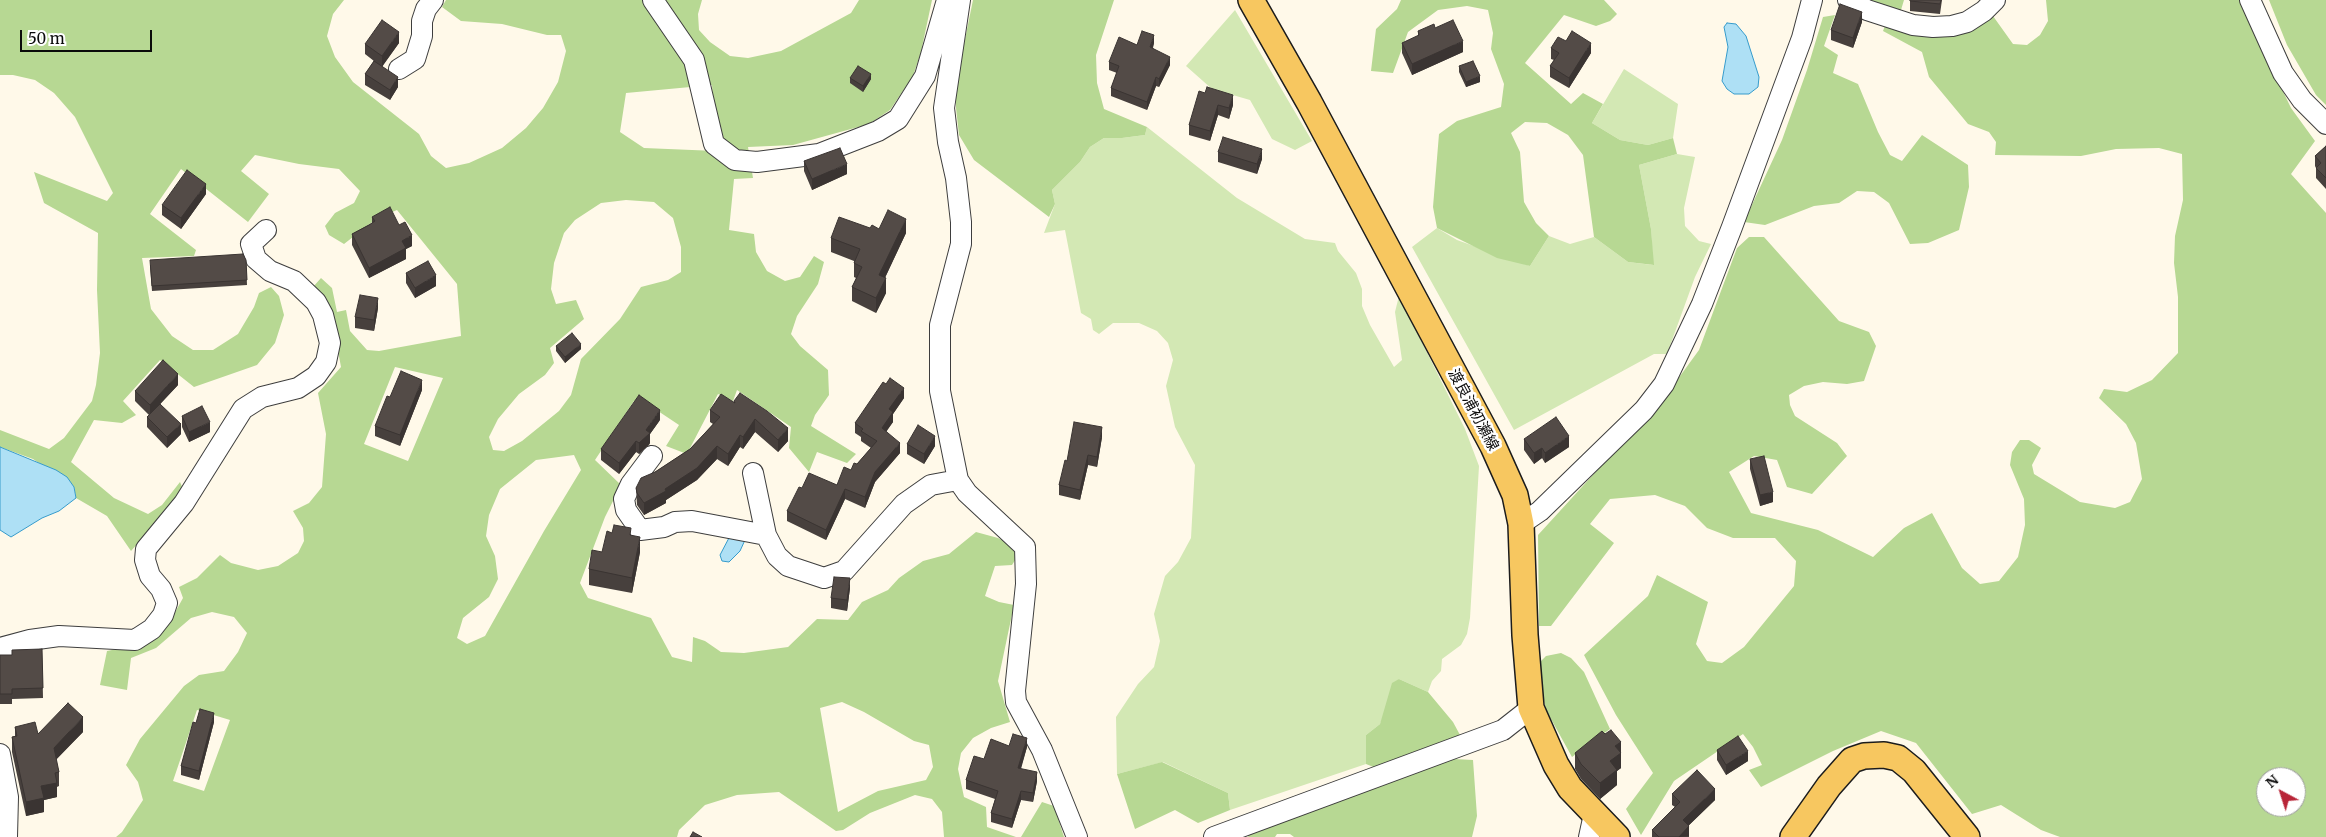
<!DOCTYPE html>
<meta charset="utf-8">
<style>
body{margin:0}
#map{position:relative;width:2326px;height:837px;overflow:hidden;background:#fff9e9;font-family:Merriweather,serif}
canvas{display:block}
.north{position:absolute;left:2256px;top:767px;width:50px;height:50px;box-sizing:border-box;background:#fff;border:1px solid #9d9d9d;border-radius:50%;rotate:320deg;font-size:14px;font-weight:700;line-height:20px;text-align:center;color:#0b0b0b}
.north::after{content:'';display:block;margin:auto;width:18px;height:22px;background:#b82538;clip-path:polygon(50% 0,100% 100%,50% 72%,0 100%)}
.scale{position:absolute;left:20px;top:30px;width:132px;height:22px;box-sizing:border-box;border:2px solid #0b0b0b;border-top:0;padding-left:6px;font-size:15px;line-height:18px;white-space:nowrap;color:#0b0b0b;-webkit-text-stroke:4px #fff;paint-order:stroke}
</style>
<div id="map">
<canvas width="2326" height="837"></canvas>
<div class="north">N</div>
<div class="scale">50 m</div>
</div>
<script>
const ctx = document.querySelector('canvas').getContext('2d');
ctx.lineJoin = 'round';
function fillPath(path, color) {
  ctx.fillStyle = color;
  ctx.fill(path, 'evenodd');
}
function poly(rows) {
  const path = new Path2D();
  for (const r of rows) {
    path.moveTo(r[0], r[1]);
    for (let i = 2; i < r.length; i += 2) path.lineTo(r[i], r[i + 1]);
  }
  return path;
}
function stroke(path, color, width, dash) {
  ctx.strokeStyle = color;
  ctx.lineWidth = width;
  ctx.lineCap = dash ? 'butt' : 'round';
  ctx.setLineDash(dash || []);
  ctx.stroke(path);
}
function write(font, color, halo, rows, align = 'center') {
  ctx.font = font + ' Merriweather,"Noto Sans JP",serif';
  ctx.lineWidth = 5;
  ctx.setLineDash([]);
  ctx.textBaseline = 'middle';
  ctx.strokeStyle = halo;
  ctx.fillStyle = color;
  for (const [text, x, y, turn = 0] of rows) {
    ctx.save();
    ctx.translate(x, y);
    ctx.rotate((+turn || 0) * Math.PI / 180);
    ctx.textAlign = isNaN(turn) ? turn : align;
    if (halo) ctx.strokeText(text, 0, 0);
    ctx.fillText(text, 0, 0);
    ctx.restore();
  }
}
fillPath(poly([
 [1235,10,1312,141,1295,150,1272,139,1250,100,1212,89,1186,66],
 [1624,69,1678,104,1673,138,1648,145,1620,140,1592,123],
 [1147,127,1237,198,1305,239,1335,243,1338,251,1356,273,1362,289,1362,306,1370,325,1394,367,1402,360,1395,312,1399,296,1465,429,1479,466,1470,618,1467,634,1461,645,1442,659,1441,671,1432,681,1428,692,1399,679,1380,724,1366,735,1366,764,1230,810,1228,793,1163,762,1117,774,1116,717,1138,684,1154,667,1160,641,1154,614,1165,576,1178,562,1191,538,1195,465,1175,427,1166,386,1173,360,1168,343,1157,331,1139,323,1113,323,1099,334,1093,330,1091,319,1081,313,1065,230,1044,233,1055,204,1052,190,1080,162,1090,147,1104,138,1122,138,1145,135],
 [1677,154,1695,157,1684,208,1685,226,1699,241,1711,244,1695,277,1667,354,1654,354,1514,430,1412,247,1437,228,1457,240,1530,266,1549,236,1570,244,1594,237,1628,262,1653,265,1651,229,1639,165]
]), '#d3e8b4');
fillPath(poly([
 [0,0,344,0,333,14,327,36,335,57,353,82,419,134,431,156,446,168,469,163,502,148,526,128,543,108,558,82,566,51,561,35,547,35,502,24,461,21,442,7,446,0,702,0,698,14,699,30,710,42,730,56,748,58,781,51,851,13,859,0,932,0,921,52,913,76,890,110,869,124,793,145,748,147,753,178,734,179,729,230,754,234,756,252,767,271,785,281,800,277,814,256,824,262,818,284,797,316,791,334,800,346,828,370,829,395,815,415,811,426,856,454,847,463,817,452,809,472,789,448,791,427,737,390,733,401,718,394,687,454,666,446,679,425,652,407,634,401,595,460,621,485,605,517,580,583,588,598,651,618,672,657,692,662,693,637,705,641,721,652,744,653,788,647,817,619,848,620,862,602,888,590,899,578,923,561,949,554,976,532,998,538,1012,545,1017,557,1012,565,995,566,985,596,999,602,1014,605,998,681,1010,722,991,728,973,738,961,753,958,769,964,797,986,807,987,827,1016,837,944,837,942,812,932,799,915,795,870,813,843,830,836,831,779,792,737,795,705,805,679,830,677,837,116,837,122,832,143,800,138,782,126,765,140,739,184,686,199,675,224,671,238,652,247,633,234,617,212,612,191,618,156,648,131,658,127,690,100,685,107,651,142,644,168,625,183,598,179,587,197,578,220,555,231,563,258,570,278,566,298,553,304,541,303,528,293,511,309,503,322,487,326,434,318,393,341,367,336,340,313,287,321,278,332,288,337,312,346,310,350,331,367,350,379,351,461,336,457,284,397,210,376,219,344,244,329,235,325,226,335,213,354,203,360,191,339,169,299,164,255,155,241,171,269,194,248,222,181,169,150,214,196,250,194,256,142,258,151,309,172,336,193,350,213,350,238,334,254,307,259,293,271,287,279,296,284,315,275,343,257,365,194,387,160,360,123,401,136,415,122,423,94,420,71,462,114,498,148,514,162,505,180,482,184,491,131,551,107,516,76,498,74,487,33,459,0,447,0,430,49,449,64,438,92,401,96,385,100,353,97,290,98,233,44,203,34,172,107,201,113,193,75,117,54,93,35,80,13,75,0,75],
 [712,85,716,151,644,148,620,132,626,93],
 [626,200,654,202,673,218,681,247,681,272,668,280,641,287,620,319,581,359,571,395,559,411,522,441,504,451,493,450,489,437,498,419,519,394,545,375,554,363,550,348,584,319,576,300,556,304,551,289,554,263,564,233,575,220,601,203],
 [395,367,443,378,408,461,364,444],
 [574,455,581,470,544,531,485,636,467,644,457,638,463,618,489,597,498,579,495,556,486,536,489,515,500,489,536,460],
 [842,702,864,712,914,741,929,745,933,767,926,780,878,791,838,812,820,708],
 [197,710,230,720,204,791,173,781],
 [973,0,1114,0,1096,55,1097,83,1104,109,1147,127,1145,135,1122,138,1104,138,1090,147,1080,162,1052,190,1055,204,1049,217,974,160,959,135,956,108,956,83],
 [1401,0,1604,0,1617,14,1610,21,1596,26,1564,15,1525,63,1571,104,1583,93,1603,104,1592,123,1620,140,1648,145,1673,138,1677,154,1639,165,1651,229,1654,265,1628,262,1594,237,1583,155,1568,135,1547,123,1525,122,1511,133,1520,152,1524,202,1536,223,1549,236,1530,266,1497,258,1437,228,1433,207,1439,134,1457,121,1501,107,1504,84,1491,49,1493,33,1488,10,1467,6,1438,10,1408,32,1393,73,1371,71,1376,29,1397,9],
 [1869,0,1904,0,1901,10],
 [2046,0,2239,0,2291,108,2315,141,2291,174,2326,213,2326,837,2060,837,2041,830,2001,805,1972,814,1916,743,1881,731,1833,751,1761,787,1749,770,1762,765,1753,747,1743,734,1674,781,1641,835,1626,809,1653,773,1616,715,1584,655,1648,596,1657,575,1708,602,1696,644,1707,661,1722,663,1744,647,1794,586,1796,561,1775,538,1733,538,1707,528,1685,506,1655,495,1610,499,1590,524,1614,543,1551,626,1539,626,1538,535,1667,394,1699,350,1737,248,1749,237,1764,237,1839,321,1869,332,1876,346,1864,381,1847,384,1823,382,1804,386,1789,395,1790,405,1795,416,1837,443,1847,456,1812,494,1787,487,1777,460,1754,456,1729,472,1751,513,1818,530,1873,557,1904,528,1932,513,1962,568,1980,584,1999,581,2018,557,2025,525,2024,499,2010,465,2012,452,2020,440,2029,440,2041,448,2032,465,2034,474,2080,502,2115,508,2130,502,2142,479,2136,443,2126,424,2099,398,2104,389,2127,392,2152,380,2178,353,2178,297,2174,263,2175,236,2183,200,2182,154,2159,148,2116,149,2081,156,1995,155,1996,142,1989,132,1968,124,1929,77,1922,52,1883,31,1886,23,1950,35,1977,28,1993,16,2013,44,2027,45,2040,35,2048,21],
 [2266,777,2296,777,2296,807,2266,807],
 [2269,0,2326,0,2326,105,2316,95,2287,45],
 [1835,15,1824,46,1838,55,1833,73,1858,84,1878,132,1890,155,1902,161,1922,135,1968,165,1969,187,1959,230,1928,243,1910,244,1889,203,1874,192,1857,191,1839,203,1814,206,1765,225,1744,222,1782,140,1807,70,1823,17],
 [1561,653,1571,658,1584,672,1610,729,1572,757,1546,710,1537,665,1546,656],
 [1399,679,1428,692,1453,722,1460,735,1376,768,1366,764,1366,735,1380,724,1392,683],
 [1454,759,1473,760,1477,816,1472,837,1294,837,1290,834,1277,834,1275,837,1248,837,1250,833],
 [1162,762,1228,793,1230,810,1198,823,1175,810,1135,829,1117,774],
 [1042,802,1054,806,1064,837,1021,837]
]), '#b7d893');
const water = poly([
 [1727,23,1736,24,1746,36,1759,77,1758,87,1749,94,1734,94,1727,89,1722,81,1728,47,1724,27,1727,23],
 [0,447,56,470,67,477,74,487,76,498,59,511,42,518,11,537,0,530,0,447],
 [730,536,745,540,740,551,729,562,722,561,720,555,730,536]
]);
fillPath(water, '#aee0f5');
stroke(water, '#369bcb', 1);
const minor = poly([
 [653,0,694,60,714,144,735,160,757,162,819,154,878,131,898,119,925,76,947,0],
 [960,0,944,108,948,142,956,178,961,222,961,244,940,325,940,391,958,480,967,493,1025,547,1026,584,1015,691,1016,702,1042,750,1077,837],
 [1848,0,1867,10,1913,25,1933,27,1952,26,1967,22,1984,11,1995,0],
 [2250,0,2283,73,2302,100,2326,124],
 [399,69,415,59,422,36,422,21,426,9,433,0],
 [652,456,631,484,624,499,626,510,640,530,664,527,675,522,692,521,766,535],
 [753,473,766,535,777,556,788,566,824,578,844,571,904,504,931,485,958,480],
 [1521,524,1540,511,1644,410,1664,384,1702,304,1732,227,1802,38,1812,0],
 [0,648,30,640,59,636,135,640,152,629,163,615,167,603,161,589,150,576,145,560,146,549,184,503,243,409,262,397,298,388,316,376,326,362,330,343,323,315,316,302,294,281,270,271,256,259,251,244,266,230],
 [0,754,8,797,7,837],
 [1214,837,1503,730,1531,708],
 [1589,837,1594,814]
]);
const major = poly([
 [1251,0,1309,102,1493,446,1515,495,1521,524,1525,635,1531,708,1556,765,1570,788,1617,837],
 [1793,837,1829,786,1852,760,1864,756,1884,755,1898,758,1914,771,1967,837]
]);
stroke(minor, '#3e3e3e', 22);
stroke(major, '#1c1c1c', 28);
stroke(minor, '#fff', 20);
stroke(major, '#f7c760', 25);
fillPath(poly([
 [1910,0,1942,0,1940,14,1910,11],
 [1862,22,1853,48,1831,40,1831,30],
 [1435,28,1463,52,1412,75,1402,53,1402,43,1418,36,1418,31],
 [1566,41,1591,53,1569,88,1550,77,1550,66,1554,60,1551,59,1551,48],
 [399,43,382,66,398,87,390,100,365,85,365,74,374,61,365,54,365,44],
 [1154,43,1153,48,1170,65,1159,87,1156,86,1147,110,1111,96,1111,88,1117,73,1109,70,1109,62,1137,45],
 [1459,66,1480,82,1466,87,1459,72],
 [850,78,871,79,863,92,850,83],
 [1205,93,1233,105,1229,119,1218,115,1210,141,1189,135,1189,125],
 [2326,146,2326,189,2316,178,2316,168,2315,166,2315,156],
 [1218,152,1262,159,1257,174,1218,162],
 [804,161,847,174,812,190,804,171],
 [206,194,181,229,162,215,162,205],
 [372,217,399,225,412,246,406,249,406,259,369,278,352,245,352,234,372,223],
 [870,228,879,229,906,233,885,278,886,293,876,313,852,301,852,287,856,278,854,277,854,261,831,252,831,238],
 [246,260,247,285,152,291,150,265],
 [406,273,436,286,415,298,406,283],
 [378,308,374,331,355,328,355,317],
 [556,346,581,349,565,363,556,351],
 [886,384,904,398,893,414,893,422,886,431,900,453,875,482,865,508,845,499,826,540,787,521,787,511,802,488,837,485,857,464,871,448,861,441,861,437,855,433,855,423],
 [178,385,160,404,181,434,167,448,147,427,147,417,149,415,135,401,135,391],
 [422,390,400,446,375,436,375,426,390,397],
 [734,401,788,441,778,452,755,432,743,449,740,447,728,466,717,459,697,480,666,500,666,503,644,515,637,505,636,488,655,472,690,449,713,424,710,422,710,410,734,402],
 [182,416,210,432,189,442,182,427],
 [660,420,650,434,650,443,649,445,639,454,636,452,619,474,601,460,601,449],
 [1102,437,1097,467,1088,465,1080,500,1059,495,1059,485,1067,461],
 [1524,439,1569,447,1545,463,1542,458,1534,464,1524,450],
 [907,444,935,446,924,464,907,454],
 [1750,459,1773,502,1760,506,1750,469],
 [631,535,640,552,632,593,589,585,589,569,602,552],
 [850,588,847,611,831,608,831,598],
 [42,649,43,698,12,699,12,704,0,704,0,655,12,655],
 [214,722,199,780,181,775,181,766,196,723],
 [15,727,38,734,83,732,56,759,59,772,59,786,57,787,57,797,44,800,44,812,26,816,12,752,12,737,15,736],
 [1605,734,1621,742,1621,768,1617,771,1617,785,1600,799,1581,779,1575,769,1575,753],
 [1009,746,1027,747,1021,769,1037,781,1033,802,1021,800,1012,828,991,822,991,813,995,799,966,789,966,780,984,759],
 [1717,750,1748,761,1726,775,1717,760],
 [1672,794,1715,800,1689,825,1689,837,1652,837,1652,830,1675,807,1672,805]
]), '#47403d');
fillPath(poly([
 [1862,12,1862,22,1853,48,1853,38],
 [399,32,399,43,382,67,382,56],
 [1154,35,1154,43,1150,55,1150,47],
 [1463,41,1463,52,1412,75,1412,64],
 [1591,43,1591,53,1569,88,1569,78],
 [1170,57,1170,65,1159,87,1159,79],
 [871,74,871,79,863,92,863,86],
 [1480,76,1480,82,1466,87,1466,82],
 [398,77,398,87,390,100,390,90],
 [1156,77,1156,86,1147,110,1147,102],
 [1233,95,1233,105,1229,119,1229,108],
 [1218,105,1218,115,1210,141,1210,131],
 [1262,149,1262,159,1257,174,1257,164],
 [847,164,847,174,812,190,812,179],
 [206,184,206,194,181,229,181,218],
 [906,219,906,233,879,290,879,275],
 [412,235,412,246,406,249,406,259,369,278,369,268,402,241],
 [436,275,436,286,415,298,415,288],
 [886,278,886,293,876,313,876,298],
 [378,298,378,308,374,331,374,320],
 [581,344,581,349,565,363,565,357],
 [178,374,178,385,150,415,150,405],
 [422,380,422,390,400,446,400,435],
 [904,388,904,398,893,414,893,422,882,438,882,428,889,409],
 [660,410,660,420,650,434,650,443,639,454,639,443,646,430],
 [755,419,755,432,743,449,743,437],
 [210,422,210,432,189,442,189,432],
 [181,424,181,434,167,448,167,437],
 [1102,427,1102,437,1097,467,1097,457],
 [788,428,788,441,778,452,778,440],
 [740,435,740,447,728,466,728,454],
 [935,436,935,446,924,464,924,454],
 [1569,436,1569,447,1545,463,1545,453],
 [636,441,636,452,619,474,619,463],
 [900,443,900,453,875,482,865,508,865,497,875,472],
 [717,446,717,459,697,480,666,500,666,503,644,515,644,503,665,489],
 [1542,448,1542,458,1534,464,1534,453],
 [1088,455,1088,465,1080,500,1080,490],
 [845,489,845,499,826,540,826,530],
 [1773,492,1773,502,1760,506,1760,495],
 [640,537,640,552,632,593,632,578],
 [850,578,850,588,847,611,847,600],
 [214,713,214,722,199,780,199,771],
 [83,717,83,732,54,762,54,748],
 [1027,738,1027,747,1018,777,1018,768],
 [1621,742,1621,768,1617,771,1617,785,1600,799,1600,783,1610,761,1615,746],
 [1748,751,1748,761,1726,775,1726,765],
 [1037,772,1037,781,1033,802,1033,793],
 [57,783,57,797,44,800,44,812,26,816,26,802,41,786],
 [1715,789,1715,800,1683,831,1683,820],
 [1021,791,1021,800,1012,828,1012,819],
 [1689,826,1689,836,1679,837]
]), '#3a3432');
const building = poly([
 [1910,0,1941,0,1940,4,1910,1,1910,0],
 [1840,4,1862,12,1853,38,1831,30,1840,4],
 [382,20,399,32,382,56,365,44,382,20],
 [1453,20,1463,41,1412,64,1402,43,1419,35,1418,31,1434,24,1435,28,1453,20],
 [1142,31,1154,35,1150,47,1170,57,1159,79,1156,77,1147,102,1111,88,1119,66,1109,62,1119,37,1137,45,1142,31],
 [1572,31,1591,43,1569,78,1550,66,1559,53,1551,48,1558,37,1566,41,1572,31],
 [374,61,398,77,390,90,365,74,374,61],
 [1473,61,1480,76,1466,82,1459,66,1473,61],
 [858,66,871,74,863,86,850,78,858,66],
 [1207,87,1233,95,1229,108,1218,105,1210,131,1189,125,1199,91,1205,93,1207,87],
 [1223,137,1262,149,1257,164,1218,152,1223,137],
 [2326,146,2326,178,2316,168,2321,163,2315,156,2326,146],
 [840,148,847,164,812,179,804,161,840,148],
 [187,170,206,184,181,218,162,205,187,170],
 [390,207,399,225,405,222,412,235,402,241,406,248,369,268,352,234,369,225,375,221,372,217,390,207],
 [888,210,906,219,879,275,886,278,876,298,852,287,862,267,854,263,860,249,831,238,839,217,870,228,872,225,879,229,888,210],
 [243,254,246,260,247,280,152,286,150,260,243,254],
 [428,261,436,275,415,288,406,273,428,261],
 [360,295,378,298,374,320,355,317,360,295],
 [572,333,581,344,565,357,556,346,572,333],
 [163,360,178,374,150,405,135,391,163,360],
 [401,371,422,380,400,435,375,426,387,396,390,397,401,371],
 [890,378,904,388,889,409,893,412,882,428,900,443,875,472,865,497,845,489,826,530,787,511,799,487,802,488,809,473,837,485,844,467,851,470,854,463,857,464,877,441,861,431,863,429,855,423,883,382,886,384,890,378],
 [740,393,767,411,788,428,778,440,755,419,743,437,740,435,728,454,717,446,697,468,665,489,666,491,644,503,637,493,636,488,641,478,655,472,690,449,720,417,710,410,721,394,735,403,734,401,740,393],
 [639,395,660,410,646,430,650,433,649,434,639,443,636,441,619,463,601,449,639,395],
 [160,404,181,424,167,437,147,417,160,404],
 [202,406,210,422,189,432,182,416,202,406],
 [1556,417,1569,436,1545,453,1542,448,1534,453,1524,439,1556,417],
 [1074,422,1102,427,1097,457,1088,455,1080,490,1059,485,1065,460,1067,461,1074,422],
 [918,425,935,436,924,454,907,444,918,425],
 [1764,456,1773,492,1760,495,1750,459,1764,456],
 [614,525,631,528,630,535,640,537,632,578,589,569,592,550,602,552,607,531,612,533,614,525],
 [834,577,850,578,847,600,831,598,834,577],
 [42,649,43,688,12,689,12,694,0,694,0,655,12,655,12,650,42,649],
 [68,703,83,717,54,748,59,772,55,773,57,783,41,786,44,798,26,802,12,737,17,736,15,727,35,722,38,734,68,703],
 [200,709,214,713,199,771,181,766,193,722,196,723,200,709],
 [1611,730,1621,742,1615,746,1621,753,1610,761,1617,770,1600,783,1581,764,1575,753,1602,731,1605,734,1611,730],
 [1013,734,1027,738,1018,768,1037,772,1033,793,1021,791,1012,819,991,813,998,791,966,780,974,756,984,759,991,739,1009,746,1013,734],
 [1738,736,1748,751,1726,765,1717,750,1738,736],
 [1697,770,1715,789,1683,820,1689,826,1679,837,1659,837,1652,830,1680,802,1672,794,1697,770],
 [693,832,702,837,690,837,693,832]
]);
fillPath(building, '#534b47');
stroke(building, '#3a3432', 1);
write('15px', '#0b0b0b', '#fff', [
 ["渡良浦初瀬線",1473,410,62]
]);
</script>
